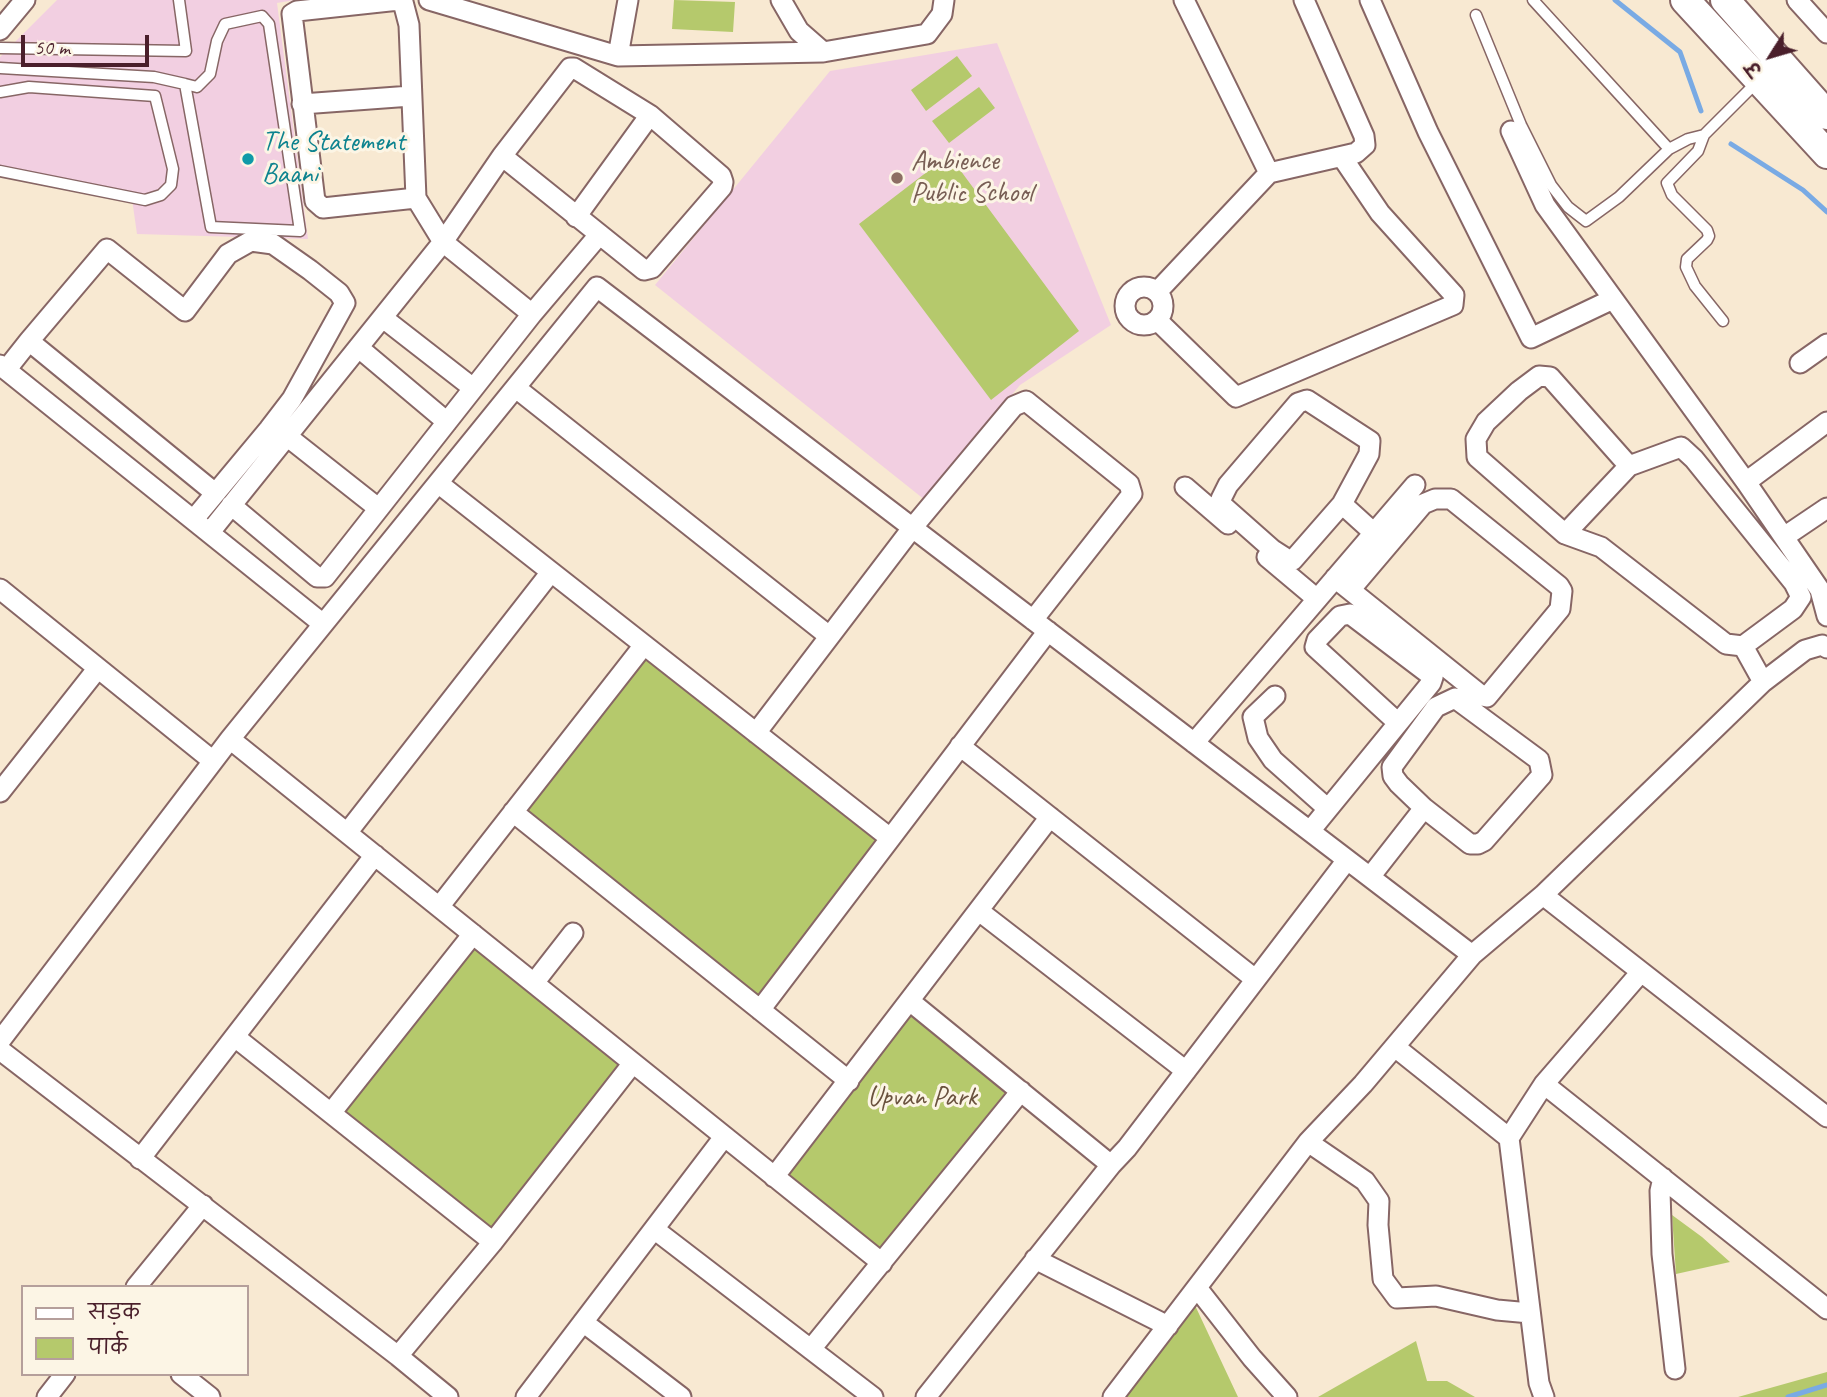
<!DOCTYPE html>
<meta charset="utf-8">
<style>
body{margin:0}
#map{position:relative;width:1827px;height:1397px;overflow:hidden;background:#f8e9d2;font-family:Caveat,"Playpen Sans Deva",sans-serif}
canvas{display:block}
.legend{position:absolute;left:21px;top:1285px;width:228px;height:91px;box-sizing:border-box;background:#fcf5e5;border:2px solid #b59f9b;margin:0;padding:9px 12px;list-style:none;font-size:21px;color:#4a1f2b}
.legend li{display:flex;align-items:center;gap:14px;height:35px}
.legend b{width:35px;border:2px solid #b59f9b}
.north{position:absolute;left:1736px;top:21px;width:70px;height:70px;-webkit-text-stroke:5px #fcf5e5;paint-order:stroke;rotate:233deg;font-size:19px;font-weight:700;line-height:28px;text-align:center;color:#4a1f2b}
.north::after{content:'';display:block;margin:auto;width:24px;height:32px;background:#4a1f2b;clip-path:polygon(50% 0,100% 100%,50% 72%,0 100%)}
.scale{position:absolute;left:21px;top:35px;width:128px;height:32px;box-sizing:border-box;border:4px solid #4a1f2b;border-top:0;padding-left:9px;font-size:21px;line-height:24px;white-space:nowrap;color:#4a1f2b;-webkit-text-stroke:5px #fcf5e5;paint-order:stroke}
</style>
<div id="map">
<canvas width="1827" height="1397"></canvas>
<ul class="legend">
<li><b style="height:9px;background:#fff"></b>सड़क</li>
<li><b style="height:19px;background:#b5c96c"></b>पार्क</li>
</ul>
<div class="north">उ</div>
<div class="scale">50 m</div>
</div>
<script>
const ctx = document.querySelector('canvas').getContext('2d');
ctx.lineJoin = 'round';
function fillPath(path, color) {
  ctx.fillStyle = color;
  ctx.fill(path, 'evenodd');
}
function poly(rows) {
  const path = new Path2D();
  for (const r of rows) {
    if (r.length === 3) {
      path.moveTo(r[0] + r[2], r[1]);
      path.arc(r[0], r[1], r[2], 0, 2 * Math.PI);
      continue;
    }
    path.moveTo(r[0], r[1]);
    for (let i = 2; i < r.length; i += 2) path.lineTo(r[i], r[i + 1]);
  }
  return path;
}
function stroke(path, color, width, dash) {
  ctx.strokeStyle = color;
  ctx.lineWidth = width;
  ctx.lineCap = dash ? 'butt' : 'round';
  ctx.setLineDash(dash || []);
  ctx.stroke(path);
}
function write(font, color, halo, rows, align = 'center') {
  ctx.font = font + ' Caveat,sans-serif';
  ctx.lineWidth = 6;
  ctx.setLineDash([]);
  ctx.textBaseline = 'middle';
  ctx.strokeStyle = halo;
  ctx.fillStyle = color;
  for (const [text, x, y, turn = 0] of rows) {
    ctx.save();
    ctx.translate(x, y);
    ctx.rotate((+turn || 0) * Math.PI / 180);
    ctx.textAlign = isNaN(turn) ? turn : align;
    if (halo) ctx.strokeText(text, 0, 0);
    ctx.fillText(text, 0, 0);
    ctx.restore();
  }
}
fillPath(poly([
 [57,0,295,0,277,3,308,239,137,234,131,192,0,173,0,57],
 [997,43,1111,325,1020,385,925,500,655,285,830,71]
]), '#f2cfe1');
fillPath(poly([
 [674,0,735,2,733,32,672,29],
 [957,56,972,76,926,111,911,90],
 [979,87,995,108,949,143,932,121],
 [949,155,1079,331,991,400,859,224],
 [646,654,879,836,755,1000,522,812],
 [473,941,625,1064,492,1233,340,1111],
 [912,1011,1009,1088,877,1252,784,1177],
 [1672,1215,1702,1237,1730,1262,1676,1274],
 [1192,1299,1238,1397,1114,1397],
 [1416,1341,1427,1381,1447,1381,1475,1397,1318,1397],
 [1827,1372,1827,1397,1738,1397]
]), '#b5c96c');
stroke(poly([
 [1615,0,1680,52,1701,111],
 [1731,144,1803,190,1827,212],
 [1788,1397,1827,1385]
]), '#79aae4', 5);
const lane = poly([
 [1533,0,1669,149,1688,139,1704,135],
 [1476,15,1521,125,1551,185,1568,207,1586,221,1619,197,1669,149],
 [0,48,186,51,179,0],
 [0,68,154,77,185,84,197,87,210,74,217,41,225,24,262,16,269,24,300,231,211,227,185,84],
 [0,92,29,87,155,96,173,169,171,185,161,195,145,200,0,171],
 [1723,321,1695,286,1686,267,1687,259,1707,240,1709,236,1707,230,1672,195,1667,183,1698,151,1704,135,1758,81]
]);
const street = poly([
 [429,0,618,56,823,52,927,34,942,14,944,0],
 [781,0,799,31,823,52],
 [1184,0,1269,173],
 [1370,0,1428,132,1531,338,1613,299],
 [1797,0,1827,33],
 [0,30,25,0],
 [618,56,628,0],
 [302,104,411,96],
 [1511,131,1545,205,1746,482,1820,590,1827,616],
 [576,217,650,115],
 [1144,306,19],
 [1157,292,1269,173,1356,153,1365,145,1364,136,1304,0],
 [532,314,599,235],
 [383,318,473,388],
 [1157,320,1236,397,1453,305,1454,295,1380,213,1342,157],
 [359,348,447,422],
 [1800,363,1827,344],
 [0,365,323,624],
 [6,370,29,341],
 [516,388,829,636],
 [288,437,378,508],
 [1746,482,1827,422],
 [438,483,890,838],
 [1185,487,1228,524],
 [1342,504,1369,454,1370,441,1307,400,1298,403,1228,485,1221,499,1221,504,1273,550,1287,559,1293,560,1342,504,1374,533],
 [231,505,317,577,325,577,532,314,443,242,416,198,409,25,403,2,399,0,297,11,292,14,315,201,323,208,416,198],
 [194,519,269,429,292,399,345,303,339,293,310,270,273,244,251,241,228,254,185,311,107,249,29,341,215,493],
 [210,532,443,242,502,156,570,68,574,68,650,115,721,176,723,182,722,187,652,268,644,270,502,156],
 [1565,534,1629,466],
 [1784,537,1827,508],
 [1267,557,1317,599],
 [1335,578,1350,590,1482,696,1487,697,1560,609,1562,591,1559,586,1451,499,1435,499,1423,504,1350,590],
 [0,589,213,761],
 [1743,646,1793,609,1801,597,1794,583,1694,459,1681,447,1629,466,1550,377,1539,376,1519,391,1486,422,1476,439,1477,457,1565,534,1601,547,1726,644,1743,646,1763,682],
 [1275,696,1253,717,1258,738,1273,760,1327,808],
 [756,733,913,527,1014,406,1026,401,1129,484,1132,494,1033,620],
 [230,739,882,1263],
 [1194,743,1415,485],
 [960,746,1255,979],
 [0,792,98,668],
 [513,812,849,1081],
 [1310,831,1431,683,1433,677,1350,614,1340,616,1317,640,1315,647,1397,722],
 [347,833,551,572],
 [1370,877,1424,808,1399,784,1393,776,1392,767,1436,707,1455,698,1539,760,1542,775,1484,841,1478,844,1470,844,1424,808],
 [1543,895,1827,1117],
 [439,907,644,645],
 [979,911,1186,1071],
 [534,983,573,933],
 [911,1002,1111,1165],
 [760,1010,1048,631],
 [235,1037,493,1242],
 [0,1041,230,739,597,287,1472,955],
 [1395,1047,1509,1138],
 [0,1050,398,1356,448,1397],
 [1544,1084,1827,1309],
 [331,1113,473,934],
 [1308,1142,1365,1181,1379,1201,1378,1225,1383,1279,1397,1298,1436,1296,1497,1310,1530,1313],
 [140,1159,375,855],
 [774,1177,1050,817],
 [1663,1178,1660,1191,1662,1254,1675,1369],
 [654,1229,873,1397],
 [1035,1259,1168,1326],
 [136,1287,203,1205],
 [1198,1289,1252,1358,1287,1397],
 [583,1322,681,1397],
 [811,1349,1021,1091],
 [398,1356,493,1242,633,1063],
 [181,1374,210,1397],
 [47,1397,65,1374],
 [526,1397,724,1137],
 [926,1397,1111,1165,1127,1148,1347,860],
 [1113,1397,1308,1142,1363,1084,1472,955,1543,895,1763,682,1805,650,1822,645,1827,648],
 [1544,1397,1539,1383,1509,1138,1544,1084,1641,972]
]);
const secondary = poly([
 [1685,0,1827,154],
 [1725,0,1827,115]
]);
stroke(lane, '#876665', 13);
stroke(street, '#876665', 23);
stroke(secondary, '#876665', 32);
stroke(lane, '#fff', 10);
stroke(street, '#fff', 19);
stroke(secondary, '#fff', 28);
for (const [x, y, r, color] of [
 [248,159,7,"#0f9aa8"],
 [897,178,7,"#8d6e63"]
]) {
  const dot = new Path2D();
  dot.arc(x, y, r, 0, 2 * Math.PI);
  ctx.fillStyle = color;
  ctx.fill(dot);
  stroke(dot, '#fcf5e5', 2.5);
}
write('28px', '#0d838f', '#fcf5e5', [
 ["The Statement",262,143],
 ["Baani",262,175]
], 'left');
write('28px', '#785e54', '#fcf5e5', [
 ["Ambience",911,162],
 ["Public School",911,194]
], 'left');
write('28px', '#6a523e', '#fcf5e5', [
 ["Upvan Park",922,1098]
]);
</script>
